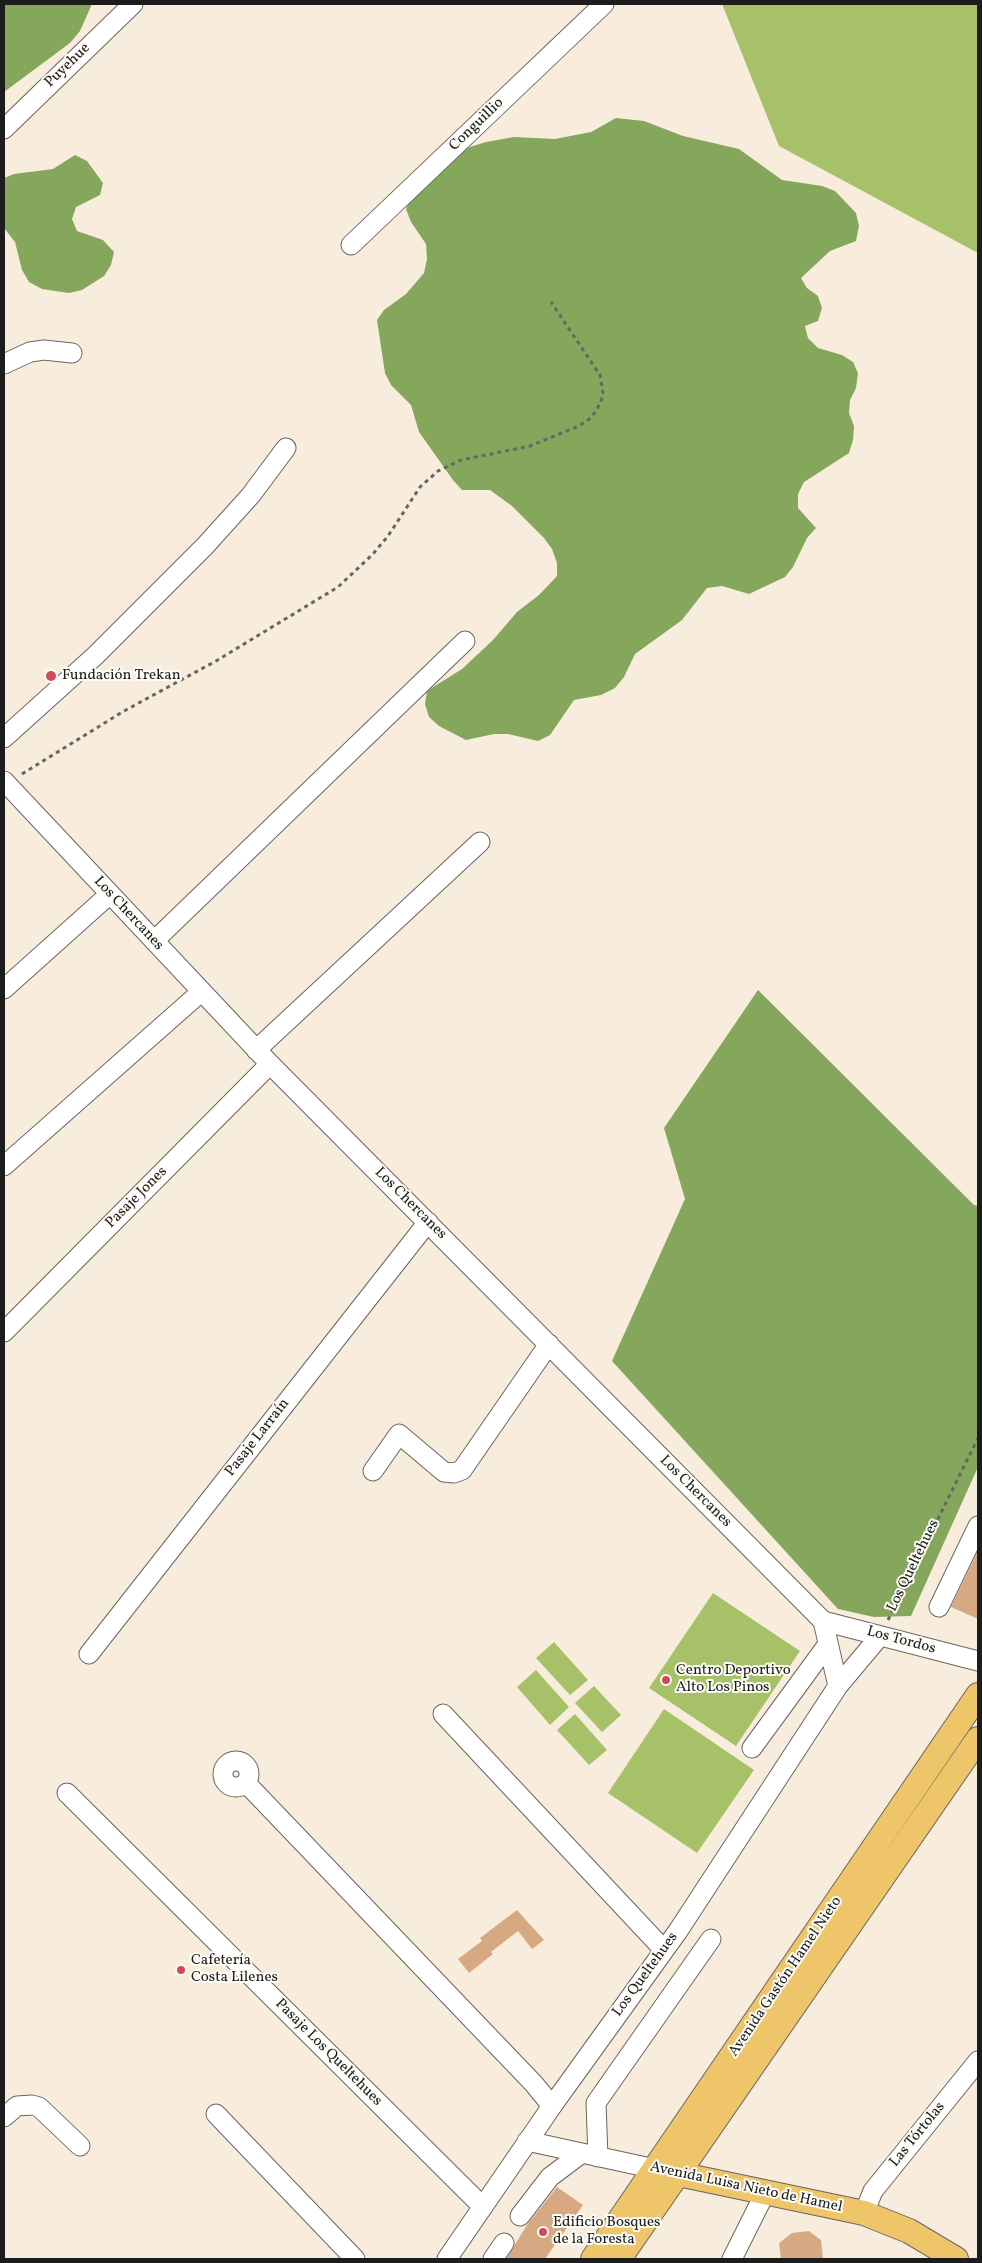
<!DOCTYPE html>
<meta charset="utf-8">
<style>
body{margin:0}
#map{position:relative;width:982px;height:2263px;overflow:hidden;background:#f8eddd;font-family:Vollkorn,serif}
canvas{display:block}
.frame{position:absolute;inset:0;border:5px solid #1c1c1c;pointer-events:none}
</style>
<div id="map">
<canvas width="982" height="2263"></canvas>
<div class="frame"></div>
</div>
<script>
const ctx = document.querySelector('canvas').getContext('2d');
ctx.lineJoin = 'round';
function fillPath(path, color) {
  ctx.fillStyle = color;
  ctx.fill(path, 'evenodd');
}
function poly(rows) {
  const path = new Path2D();
  for (const r of rows) {
    if (r.length === 3) {
      path.moveTo(r[0] + r[2], r[1]);
      path.arc(r[0], r[1], r[2], 0, 2 * Math.PI);
      continue;
    }
    path.moveTo(r[0], r[1]);
    for (let i = 2; i < r.length; i += 2) path.lineTo(r[i], r[i + 1]);
  }
  return path;
}
function stroke(path, color, width, dash) {
  ctx.strokeStyle = color;
  ctx.lineWidth = width;
  ctx.lineCap = dash ? 'butt' : 'round';
  ctx.setLineDash(dash || []);
  ctx.stroke(path);
}
function write(font, color, halo, rows, align = 'center') {
  ctx.font = font + ' Vollkorn,serif';
  ctx.lineWidth = 4;
  ctx.setLineDash([]);
  ctx.textBaseline = 'middle';
  ctx.strokeStyle = halo;
  ctx.fillStyle = color;
  for (const [text, x, y, turn = 0] of rows) {
    ctx.save();
    ctx.translate(x, y);
    ctx.rotate((+turn || 0) * Math.PI / 180);
    ctx.textAlign = isNaN(turn) ? turn : align;
    if (halo) ctx.strokeText(text, 0, 0);
    ctx.fillText(text, 0, 0);
    ctx.restore();
  }
}
fillPath(poly([
 [722,4,978,4,978,253,779,146],
 [713,1593,800,1651,736,1746,649,1688],
 [554,1642,588,1680,570,1695,536,1658],
 [536,1670,569,1707,550,1725,517,1687],
 [594,1686,621,1715,602,1732,575,1703],
 [664,1709,754,1770,697,1853,608,1793],
 [575,1714,607,1750,589,1765,557,1730]
]), '#a7c168');
fillPath(poly([
 [4,4,92,4,80,31,70,43,4,92],
 [616,118,644,121,683,136,739,149,782,180,822,186,835,191,856,213,859,226,856,241,830,251,801,278,807,288,818,296,822,308,818,321,805,326,808,338,818,348,842,355,853,362,858,373,856,388,850,400,849,413,854,426,853,440,849,453,804,482,798,494,798,508,816,528,807,538,793,567,785,577,749,594,722,586,707,588,682,620,635,654,624,677,615,688,601,695,574,700,550,735,538,741,508,734,494,734,466,740,439,726,429,717,425,704,427,691,462,669,493,640,517,612,539,595,557,576,557,563,552,549,544,538,512,506,490,490,462,490,453,480,419,432,411,405,391,385,385,373,377,320,384,310,406,294,424,273,427,259,426,244,411,222,406,209,417,185,460,150,486,142,514,137,555,139,591,132],
 [75,155,87,161,103,183,100,195,76,207,72,219,77,231,103,240,114,252,111,265,104,276,82,290,69,293,42,289,29,282,22,270,15,242,4,228,4,178,14,174,53,169],
 [758,990,974,1205,978,1206,978,1467,911,1616,874,1617,838,1609,612,1361,685,1199,664,1128]
]), '#85a75c');
fillPath(poly([
 [978,1551,978,1619,951,1607],
 [517,1910,544,1940,532,1949,518,1931,491,1952,493,1954,469,1973,458,1959,482,1941,480,1938],
 [557,2187,583,2205,545,2259,506,2259,527,2225],
 [809,2231,821,2240,823,2259,781,2259,779,2243,792,2233]
]), '#d6a983');
const minor = poly([
 [4,129,133,4],
 [351,245,604,4],
 [4,364,30,352,44,350,72,353],
 [4,738,96,655,205,546,251,495,286,448],
 [4,781,270,1064,823,1621],
 [154,941,465,641],
 [4,989,110,894],
 [256,1050,480,842],
 [4,1166,201,992],
 [4,1332,270,1064],
 [373,1471,399,1434,444,1472,454,1473,462,1470,549,1344],
 [939,1607,978,1526],
 [823,1621,978,1661],
 [89,1654,428,1222],
 [838,1686,880,1636],
 [443,1714,664,1950],
 [752,1748,828,1644],
 [236,1774,13],
 [246,1783,534,2084,552,2106],
 [67,1793,483,2207],
 [216,2114,355,2259],
 [4,2117,17,2106,32,2105,39,2107,80,2146],
 [527,2141,655,2169],
 [598,2157,596,2103,711,1939],
 [864,2213,873,2191,978,2061],
 [520,2216,550,2177,582,2153],
 [447,2259,552,2106,678,1931,838,1686,823,1621],
 [493,2259,504,2243],
 [732,2259,766,2191]
]);
const major = poly([
 [664,2171,864,2213,909,2231,956,2259],
 [593,2259,978,1695],
 [619,2259,978,1739]
]);
stroke(minor, '#696560', 21);
stroke(major, '#696560', 26);
stroke(poly([
 [22,774,124,711,216,661,338,587,373,554,388,536,420,487,438,471,461,460,530,446,579,426,592,417,601,402,603,393,600,375,551,302],
 [888,1620,978,1438]
]), '#696560', 3, [4, 4]);
stroke(minor, '#fff', 19);
stroke(major, '#eec569', 24);
for (const [x, y, r, color] of [
 [51,676,6,"#d1495b"],
 [666,1680,5,"#d1495b"],
 [181,1970,5,"#d1495b"],
 [543,2232,5,"#d1495b"]
]) {
  const dot = new Path2D();
  dot.arc(x, y, r, 0, 2 * Math.PI);
  ctx.fillStyle = color;
  ctx.fill(dot);
  stroke(dot, '#fdfcf7', 2);
}
write('15px', '#1c1c1c', '#fdfcf7', [
 ["Puyehue",68,66,-44],
 ["Conguillio",477,125,-44],
 ["Los Chercanes",128,914,47],
 ["Pasaje Jones",137,1198,-45],
 ["Los Chercanes",410,1204,45],
 ["Pasaje Larraín",258,1438,-52],
 ["Los Chercanes",695,1492,45],
 ["Los Queltehues",914,1566,-64],
 ["Los Tordos",901,1641,15],
 ["Los Queltehues",646,1975,-54],
 ["Avenida Gastón Hamel Nieto",786,1977,-56],
 ["Pasaje Los Queltehues",328,2053,45],
 ["Las Tórtolas",918,2135,-51],
 ["Avenida Luisa Nieto de Hamel",746,2188,12]
]);
write('15px', '#1c1c1c', '#fdfcf7', [
 ["Fundación Trekan",62,676],
 ["Centro Deportivo",676,1671],
 ["Alto Los Pinos",676,1688],
 ["Cafetería",191,1961],
 ["Costa Lilenes",191,1978],
 ["Edificio Bosques",553,2223],
 ["de la Foresta",553,2240]
], 'left');
</script>
